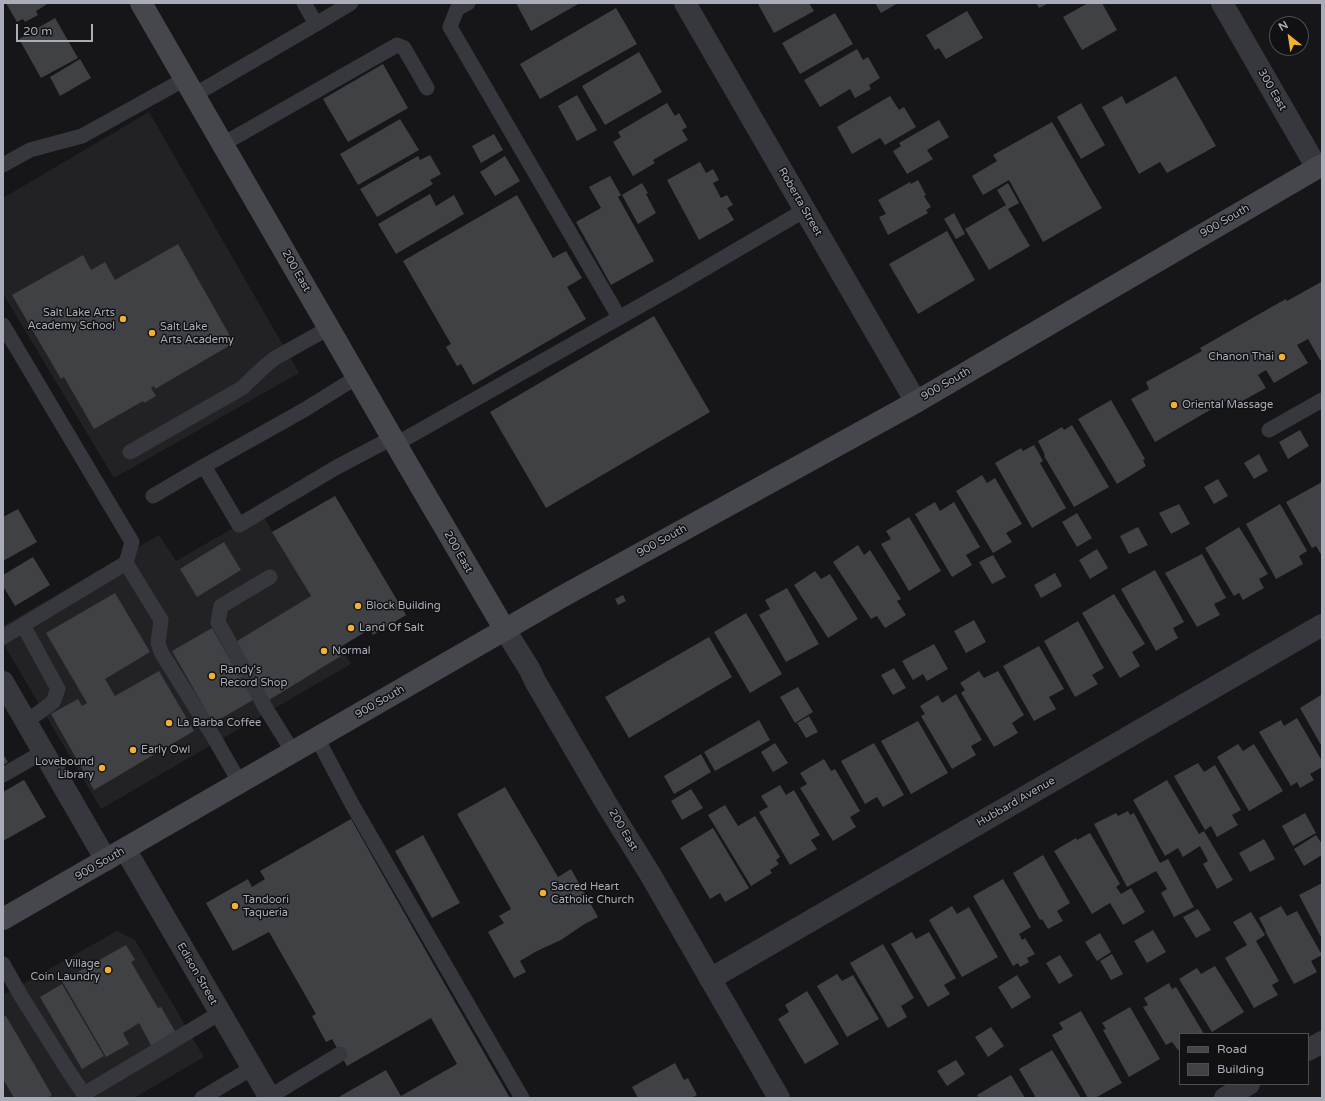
<!DOCTYPE html>
<style>
body{margin:0}
#map{position:relative;width:1325px;height:1101px;overflow:hidden;background:#161618;font-family:"Varela Round",sans-serif}
canvas{display:block}
.frame{position:absolute;inset:0;border:4px solid #a8adb8;pointer-events:none}
.legend{position:absolute;left:1179px;top:1033px;width:130px;height:52px;box-sizing:border-box;background:#111113;border:1px solid #4d4f55;margin:0;padding:5px 7px;list-style:none;font-size:12px;color:#a8adb8}
.legend li{display:flex;align-items:center;gap:8px;height:20px}
.legend b{width:20px;border:1px solid #4d4f55}
.north{position:absolute;left:1269px;top:16px;width:40px;height:40px;box-sizing:border-box;background:#111113;border:1px solid #4d4f55;border-radius:50%;rotate:330deg;font-size:11px;font-weight:700;line-height:16px;text-align:center;color:#a8adb8}
.north::after{content:'';display:block;margin:auto;width:14px;height:18px;background:#f2b134;clip-path:polygon(50% 0,100% 100%,50% 72%,0 100%)}
.scale{position:absolute;left:16px;top:24px;width:77px;height:18px;box-sizing:border-box;border:2px solid #a8adb8;border-top:0;padding-left:5px;font-size:12px;line-height:14px;white-space:nowrap;color:#a8adb8;-webkit-text-stroke:3px #111113;paint-order:stroke}
</style>
<div id="map">
<canvas width="1325" height="1101"></canvas>
<div class="frame"></div>
<ul class="legend">
<li><b style="height:5px;background:#45474d"></b>Road</li>
<li><b style="height:11px;background:#404145"></b>Building</li>
</ul>
<div class="north">N</div>
<div class="scale">20 m</div>
</div>
<script>
const ctx = document.querySelector('canvas').getContext('2d');
ctx.lineJoin = 'round';
function fillPath(path, color) {
  ctx.fillStyle = color;
  ctx.fill(path, 'evenodd');
}
function poly(rows) {
  const path = new Path2D();
  for (const r of rows) {
    path.moveTo(r[0], r[1]);
    for (let i = 2; i < r.length; i += 2) path.lineTo(r[i], r[i + 1]);
  }
  return path;
}
function stroke(path, color, width, dash) {
  ctx.strokeStyle = color;
  ctx.lineWidth = width;
  ctx.lineCap = dash ? 'butt' : 'round';
  ctx.setLineDash(dash || []);
  ctx.stroke(path);
}
function write(font, color, halo, rows, align = 'center') {
  ctx.font = font + ' "Varela Round",sans-serif';
  ctx.lineWidth = 3;
  ctx.setLineDash([]);
  ctx.textBaseline = 'middle';
  ctx.strokeStyle = halo;
  ctx.fillStyle = color;
  for (const [text, x, y, turn = 0] of rows) {
    ctx.save();
    ctx.translate(x, y);
    ctx.rotate((+turn || 0) * Math.PI / 180);
    ctx.textAlign = isNaN(turn) ? turn : align;
    if (halo) ctx.strokeText(text, 0, 0);
    ctx.fillText(text, 0, 0);
    ctx.restore();
  }
}
fillPath(poly([
 [149,112,299,373,114,478,3,294,3,198],
 [261,512,351,664,101,809,3,643,3,626,159,535,176,561],
 [117,931,135,940,204,1057,134,1098,3,1098,3,995]
]), '#222225');
fillPath(poly([
 [6,3,49,3,36,11,38,15,25,22,23,19,17,22],
 [516,3,580,3,531,31],
 [760,3,809,3,814,11,774,33,758,4],
 [875,3,898,3,881,13],
 [1036,3,1049,3,1039,8],
 [1088,3,1102,3,1117,30,1082,50,1063,17],
 [616,8,637,44,540,99,520,64],
 [967,11,983,38,946,59,939,48,935,50,926,35],
 [835,13,853,44,800,74,782,43],
 [55,18,78,58,41,78,19,39],
 [857,49,863,60,868,57,880,78,869,85,871,89,855,98,850,89,820,107,804,80],
 [639,52,662,92,605,125,582,86],
 [80,59,91,78,60,96,50,77],
 [383,64,408,108,348,142,323,99],
 [1176,76,1216,146,1167,173,1160,162,1139,174,1102,107,1122,96,1126,104],
 [577,95,597,130,577,141,558,106],
 [890,96,899,110,904,107,916,127,885,145,880,138,852,154,837,127],
 [667,103,675,116,679,113,687,127,682,130,688,140,653,160,655,163,633,176,613,142,621,137,618,132],
 [1081,103,1105,145,1081,159,1057,117],
 [400,119,419,150,358,185,340,154],
 [939,120,949,137,927,150,933,159,907,174,893,151,901,146,899,143],
 [1052,122,1102,208,1043,242,1009,180,983,195,972,176,997,161,993,155],
 [494,134,503,150,481,163,472,146],
 [430,155,441,174,430,180,433,184,377,217,360,189,418,156,420,160],
 [505,156,520,181,495,196,480,172],
 [700,162,706,173,713,169,719,180,713,183,721,198,727,195,733,205,727,208,734,220,699,240,667,180],
 [610,176,621,195,618,197,654,261,611,285,576,222,601,208,589,187],
 [918,180,926,195,924,196,931,207,926,210,928,213,888,235,879,217,886,214,878,200,910,182,911,184],
 [642,183,648,193,646,194,656,213,638,224,622,195],
 [1008,183,1019,203,1008,209,1030,246,989,270,965,229,1006,205,997,190],
 [430,194,436,206,454,195,464,214,396,254,378,224],
 [517,195,553,258,566,251,582,278,567,287,586,319,473,385,461,364,457,366,446,347,451,344,403,261],
 [954,213,965,234,956,239,944,219],
 [947,231,975,280,918,314,889,264],
 [178,244,234,343,155,389,154,386,151,388,156,396,144,403,143,401,94,429,64,377,61,379,12,295,83,255,91,270,105,262,115,280],
 [1321,282,1322,359,1320,360,1308,339,1297,345,1308,363,1274,383,1266,370,1258,375,1266,388,1233,406,1229,399,1155,442,1131,399,1149,389,1146,382,1202,351,1200,348,1275,305,1286,299,1287,301],
 [654,316,710,412,546,508,490,412],
 [1111,400,1145,459,1143,460,1146,466,1117,484,1078,419],
 [1072,425,1109,487,1074,507,1044,456,1045,455,1038,441,1062,427,1064,430],
 [1300,430,1309,446,1288,459,1279,442],
 [1034,445,1043,461,1040,463,1066,508,1032,528,995,463,1021,448,1023,451],
 [1259,454,1268,471,1254,479,1244,463],
 [982,475,987,483,995,478,1022,524,1006,533,1012,542,993,553,956,491],
 [1218,479,1228,496,1214,504,1204,487],
 [1322,482,1322,556,1316,546,1312,548,1286,502],
 [335,496,406,615,373,635,370,629,337,649,341,656,269,700,234,643,311,596,272,532],
 [935,502,940,511,954,502,980,547,966,555,972,565,952,577,915,514],
 [1179,504,1190,524,1171,534,1159,513],
 [1280,504,1307,551,1299,556,1303,564,1276,579,1246,524],
 [18,509,37,542,3,561,3,517],
 [1077,513,1092,538,1077,547,1062,522],
 [909,517,941,571,909,591,881,544,891,539,886,531],
 [1138,527,1148,545,1129,554,1120,536],
 [1239,527,1268,574,1259,579,1264,588,1243,600,1239,593,1234,596,1205,548],
 [224,542,241,570,197,597,180,569],
 [858,545,864,555,870,550,901,599,897,601,906,615,885,628,877,616,871,619,833,562],
 [1097,549,1108,568,1090,579,1079,560],
 [1202,554,1226,598,1214,604,1220,615,1197,627,1165,573],
 [993,555,1006,577,992,584,979,562],
 [33,557,50,585,15,606,3,586,3,575],
 [1155,570,1184,622,1173,628,1178,638,1156,651,1121,589],
 [815,571,821,579,830,574,858,619,828,638,794,585],
 [1055,573,1062,586,1041,598,1034,585],
 [787,588,819,644,786,662,759,615,770,609,765,600],
 [115,593,150,652,105,679,115,696,159,671,194,731,94,790,51,714,78,699,82,706,87,703,46,633],
 [1114,594,1145,644,1132,652,1140,666,1120,678,1082,613],
 [623,595,626,601,618,605,615,599],
 [746,613,782,674,750,693,714,632],
 [974,620,986,642,966,653,954,631],
 [1078,621,1104,668,1092,675,1098,684,1075,697,1044,641],
 [212,628,253,700,213,723,172,651],
 [709,637,732,677,629,738,605,697],
 [934,644,948,669,927,681,923,674,913,680,902,661],
 [1039,646,1064,689,1049,697,1056,709,1034,721,1003,666],
 [894,668,906,688,893,695,881,675],
 [979,671,984,678,998,671,1024,715,1012,723,1018,733,994,747,961,693,965,690,960,683],
 [798,687,813,712,795,723,780,697],
 [956,694,982,740,971,746,976,755,952,769,921,716,925,714,920,706,938,695,942,703],
 [1321,695,1322,697,1322,747,1300,708],
 [809,716,818,732,806,738,797,723],
 [1297,718,1322,761,1322,767,1310,774,1314,780,1300,788,1297,782,1291,786,1259,732,1281,720,1284,726],
 [759,720,770,740,715,771,704,752],
 [918,721,948,773,911,794,881,741],
 [775,743,788,763,773,772,761,752],
 [874,743,904,795,883,807,877,797,865,804,841,761],
 [1238,744,1243,751,1254,744,1283,791,1249,811,1217,757],
 [3,754,8,762,3,765],
 [701,754,711,772,674,794,664,776],
 [824,759,831,771,835,769,860,811,850,817,856,827,833,841,800,788,807,784,800,773],
 [1198,763,1204,772,1215,765,1241,810,1232,815,1238,825,1217,837,1211,826,1205,830,1174,776],
 [24,780,46,817,3,841,3,792],
 [1167,780,1199,834,1204,831,1233,880,1217,889,1203,864,1208,861,1200,846,1183,857,1178,848,1165,856,1133,800],
 [780,785,786,795,794,790,820,835,811,840,817,849,790,865,759,812,768,807,761,796],
 [505,787,558,877,571,869,598,917,583,925,561,940,537,951,520,961,526,972,514,978,488,932,504,923,499,916,511,909,457,814],
 [691,789,703,808,682,820,671,801],
 [725,805,738,826,755,816,780,857,776,860,779,864,770,870,772,873,751,886,708,815],
 [1128,811,1130,815,1134,813,1160,863,1168,859,1194,907,1174,917,1161,893,1167,889,1156,871,1127,887,1094,824,1116,813,1118,816],
 [1305,813,1316,833,1293,846,1282,826],
 [351,819,456,1004,510,1098,337,1098,386,1070,401,1096,457,1064,431,1018,347,1066,332,1039,326,1042,312,1016,316,1014,269,932,233,951,206,903,248,879,252,887,265,879,260,871],
 [713,828,749,888,725,902,720,893,710,899,680,848],
 [1090,833,1120,884,1116,887,1121,894,1131,888,1145,912,1123,925,1110,903,1092,914,1054,851,1076,838,1077,840],
 [423,835,460,903,432,918,395,851],
 [1316,835,1322,844,1322,855,1304,866,1294,849],
 [1264,839,1275,859,1250,872,1239,853],
 [1043,855,1070,903,1057,911,1063,921,1048,929,1042,919,1040,920,1013,873],
 [1003,879,1031,927,1019,934,1022,940,1025,938,1035,954,1027,958,1029,962,1020,967,1018,963,1013,966,973,896],
 [1322,883,1322,939,1299,895],
 [952,906,957,914,969,907,998,957,962,977,929,920],
 [1281,906,1287,916,1297,911,1322,955,1311,961,1317,972,1294,984,1265,931,1266,931,1259,918],
 [1198,909,1211,930,1196,938,1183,917],
 [1251,912,1265,935,1256,941,1279,981,1272,985,1278,995,1254,1008,1225,958,1247,945,1233,922],
 [1153,930,1166,952,1147,963,1134,941],
 [912,932,916,939,929,932,956,978,944,985,950,994,928,1007,891,944],
 [1100,933,1111,952,1097,961,1085,942],
 [883,944,914,998,901,1006,907,1017,888,1028,850,963],
 [126,945,135,960,131,962,158,1008,161,1007,176,1033,152,1047,139,1023,123,1033,129,1044,106,1057,62,981],
 [1112,954,1123,974,1111,980,1100,961],
 [1060,955,1073,976,1059,984,1046,963],
 [1215,966,1244,1012,1212,1032,1179,979,1197,968,1201,974],
 [837,974,842,981,853,975,879,1019,847,1037,817,986],
 [1017,975,1031,997,1012,1009,998,987],
 [1169,983,1172,989,1176,987,1204,1034,1180,1034,1180,1049,1178,1050,1172,1042,1166,1045,1143,1007,1148,1005,1144,998],
 [62,984,104,1056,82,1069,40,997],
 [807,991,839,1044,805,1064,778,1019,789,1012,785,1005],
 [1130,1007,1160,1059,1129,1077,1103,1030,1106,1029,1102,1023],
 [1081,1011,1122,1083,1095,1098,1088,1098,1052,1035,1063,1029,1059,1023],
 [6,1016,52,1095,47,1098,14,1098,3,1079,3,1017],
 [991,1027,1004,1046,988,1057,975,1037],
 [1052,1050,1081,1098,1036,1098,1019,1069],
 [956,1060,965,1074,947,1086,937,1071],
 [675,1063,684,1080,688,1078,697,1095,691,1098,638,1098,632,1087],
 [1011,1075,1025,1098,979,1098,977,1095]
]), '#404145');
stroke(poly([
 [468,3,457,9,450,27,619,317],
 [316,24,351,3],
 [194,95,316,24,304,3],
 [223,144,397,45,404,48,427,88],
 [3,165,30,150,82,136,185,79],
 [3,325,132,542,126,563],
 [357,377,304,410,204,466,239,525,337,467,392,438],
 [1269,430,1322,400],
 [396,444,677,285,805,210],
 [130,452,242,388,264,367,275,358,329,328],
 [153,496,204,466],
 [270,577,221,606,218,622,265,707,293,752],
 [23,625,58,689,53,702,37,714,25,721],
 [3,637,126,563,161,620,158,643,161,652,213,736,240,783],
 [317,738,353,806,522,1098],
 [3,775,43,752],
 [3,964,21,996,69,1072,84,1094,220,1013],
 [269,1097,340,1054],
 [202,1098,252,1068]
]), '#37383d', 15);
stroke(poly([
 [685,3,916,402],
 [1222,3,1317,168],
 [505,630,530,670,535,681,606,803,650,874,779,1098],
 [3,682,106,860],
 [125,849,270,1098],
 [710,979,1322,625],
 [1308,1050,1322,1042],
 [1225,1098,1249,1084]
]), '#37383d', 22);
stroke(poly([
 [141,3,408,465,505,630],
 [3,919,565,595,916,402,1322,165]
]), '#45474d', 22);
for (const [x, y, r, color] of [
 [123,319,4,"#f2b134"],
 [152,333,4,"#f2b134"],
 [1282,357,4,"#f2b134"],
 [1174,405,4,"#f2b134"],
 [358,606,4,"#f2b134"],
 [351,628,4,"#f2b134"],
 [324,651,4,"#f2b134"],
 [212,676,4,"#f2b134"],
 [169,723,4,"#f2b134"],
 [133,750,4,"#f2b134"],
 [102,768,4,"#f2b134"],
 [543,893,4,"#f2b134"],
 [235,906,4,"#f2b134"],
 [108,970,4,"#f2b134"]
]) {
  const dot = new Path2D();
  dot.arc(x, y, r, 0, 2 * Math.PI);
  ctx.fillStyle = color;
  ctx.fill(dot);
  stroke(dot, '#111113', 1.5);
}
write('11px', '#a8adb8', '#111113', [
 ["300 East",1272,90,60],
 ["Roberta Street",800,202,60],
 ["900 South",1225,221,-30],
 ["200 East",296,271,60],
 ["900 South",946,384,-30],
 ["900 South",662,541,-29],
 ["200 East",458,552,60],
 ["900 South",380,702,-30],
 ["Hubbard Avenue",1016,802,-30],
 ["200 East",623,830,59],
 ["900 South",100,864,-30],
 ["Edison Street",197,974,60]
]);
write('11px', '#a8adb8', '#111113', [
 ["Salt Lake Arts",115,313,"right"],
 ["Academy School",115,326,"right"],
 ["Salt Lake",160,327],
 ["Arts Academy",160,340],
 ["Chanon Thai",1274,357,"right"],
 ["Oriental Massage",1182,405],
 ["Block Building",366,606],
 ["Land Of Salt",359,628],
 ["Normal",332,651],
 ["Randy's",220,670],
 ["Record Shop",220,683],
 ["La Barba Coffee",177,723],
 ["Early Owl",141,750],
 ["Lovebound",94,762,"right"],
 ["Library",94,775,"right"],
 ["Sacred Heart",551,887],
 ["Catholic Church",551,900],
 ["Tandoori",243,900],
 ["Taqueria",243,913],
 ["Village",100,964,"right"],
 ["Coin Laundry",100,977,"right"]
], 'left');
</script>
